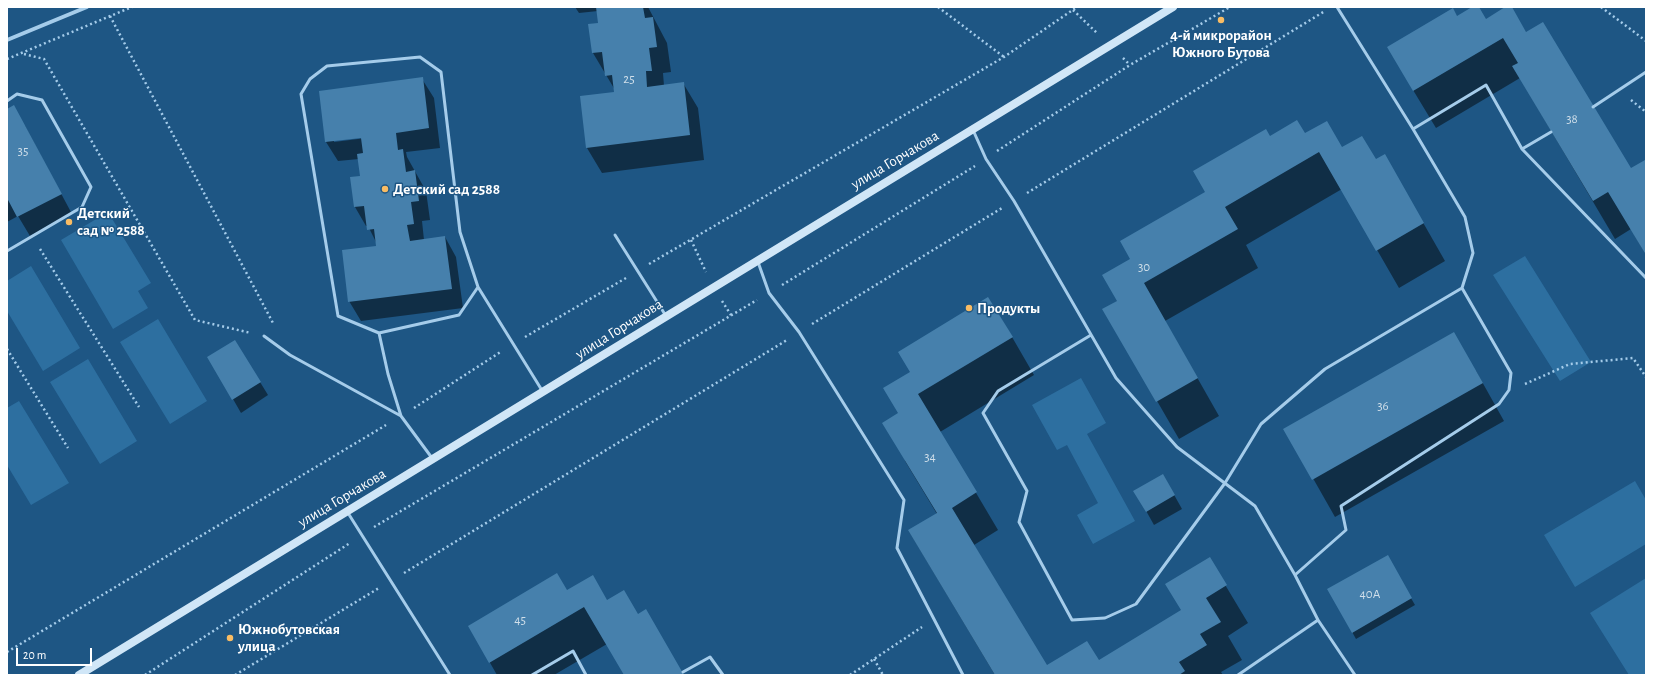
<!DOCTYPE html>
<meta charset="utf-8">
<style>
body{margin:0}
#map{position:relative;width:1653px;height:682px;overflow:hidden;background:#1e5684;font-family:"Alegreya Sans",sans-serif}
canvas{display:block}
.frame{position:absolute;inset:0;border:8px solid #fff;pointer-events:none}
.scale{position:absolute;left:16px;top:648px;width:76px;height:18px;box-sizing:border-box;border:2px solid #fff;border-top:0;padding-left:5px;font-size:12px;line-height:14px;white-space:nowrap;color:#fff;-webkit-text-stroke:3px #1e5684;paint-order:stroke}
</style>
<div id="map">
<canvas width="1653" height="682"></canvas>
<div class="frame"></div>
<div class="scale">20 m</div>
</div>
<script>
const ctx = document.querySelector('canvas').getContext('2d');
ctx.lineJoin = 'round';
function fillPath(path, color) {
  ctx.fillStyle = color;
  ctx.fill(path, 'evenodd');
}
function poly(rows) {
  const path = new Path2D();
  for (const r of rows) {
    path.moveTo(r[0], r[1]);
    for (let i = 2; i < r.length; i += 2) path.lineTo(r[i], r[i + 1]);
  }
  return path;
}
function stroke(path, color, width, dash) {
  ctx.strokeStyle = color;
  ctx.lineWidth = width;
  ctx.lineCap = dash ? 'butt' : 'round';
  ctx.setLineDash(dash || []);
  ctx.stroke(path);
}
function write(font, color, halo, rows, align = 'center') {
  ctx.font = font + ' "Alegreya Sans",sans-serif';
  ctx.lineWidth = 3;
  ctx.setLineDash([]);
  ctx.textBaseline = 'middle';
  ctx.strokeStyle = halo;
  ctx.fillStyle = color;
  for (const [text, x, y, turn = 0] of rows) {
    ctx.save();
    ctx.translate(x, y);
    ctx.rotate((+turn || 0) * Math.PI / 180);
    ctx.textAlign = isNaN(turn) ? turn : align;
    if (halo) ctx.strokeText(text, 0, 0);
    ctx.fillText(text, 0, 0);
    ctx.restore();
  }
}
fillPath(poly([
 [108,212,151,283,138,291,148,308,113,329,61,240],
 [1525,256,1591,362,1560,381,1493,275],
 [31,266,80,348,43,371,7,311,7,281],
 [158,319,207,401,170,424,120,342],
 [88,359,137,441,100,464,50,382],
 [1081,378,1106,423,1087,434,1135,521,1093,544,1077,515,1098,503,1067,445,1057,450,1032,405],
 [19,401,69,483,31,505,7,465,7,408],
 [1635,481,1646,500,1646,544,1575,587,1544,535],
 [1646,578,1646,675,1629,675,1590,613]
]), '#2d6fa0');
fillPath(poly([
 [575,7,648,7,667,43,671,72,663,73,664,86,683,83,698,108,704,160,602,173,587,148,615,93,615,90,593,53,589,25,599,24,598,11,579,13],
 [1474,7,1478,7,1485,20,1507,7,1511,7,1526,33,1630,170,1645,161,1646,163,1646,255,1631,229,1615,239,1520,78,1436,128,1410,85,1457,17],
 [422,79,434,98,440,148,406,152,407,157,426,191,430,220,422,221,424,240,445,237,456,257,463,308,361,321,349,301,377,247,377,244,368,226,366,226,355,207,361,177,359,159,338,161,326,142],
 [366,136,366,138,334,142,334,140],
 [7,110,25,126,72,214,30,236,18,216,7,222],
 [1305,135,1376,161,1385,156,1445,261,1399,288,1342,189,1246,245,1258,268,1165,321,1219,416,1179,439,1104,309,1118,301,1131,259,1206,192,1270,137],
 [1012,337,1034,375,940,432,998,530,974,545,1047,667,1099,662,1182,611,1209,558,1248,623,1228,636,1242,660,1221,672,1223,675,995,675,909,531,937,514,905,461,899,413,885,388],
 [209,357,260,382,268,395,241,413],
 [1476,371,1504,421,1335,517,1285,429],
 [1163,475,1182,509,1154,525,1135,491],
 [1387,557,1415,605,1356,639,1329,590],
 [567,592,607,601,637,616,683,675,625,675,607,644,554,675,497,675,469,626]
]), '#0007');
fillPath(poly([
 [596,7,643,7,645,18,653,17,657,47,649,48,652,71,646,71,647,87,684,82,690,135,586,148,580,96,614,92,612,75,605,76,602,52,592,53,588,24,598,23],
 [1472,7,1479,7,1486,19,1505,7,1512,7,1526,32,1543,22,1631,168,1645,160,1646,255,1608,192,1593,201,1512,66,1518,63,1503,38,1413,91,1387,47,1453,8,1457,16],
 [423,77,429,128,396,133,398,150,403,149,406,172,415,170,419,201,411,202,414,224,407,225,410,241,445,236,452,289,348,302,342,250,376,246,374,229,367,230,364,206,354,207,350,177,360,176,357,154,363,153,361,138,325,142,319,91],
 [14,105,62,194,17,217,7,198,7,109],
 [1297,120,1305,133,1327,121,1342,147,1362,136,1376,159,1385,154,1424,223,1376,251,1319,152,1225,207,1238,229,1144,283,1198,378,1156,402,1102,309,1117,301,1102,275,1130,259,1120,241,1205,192,1193,171,1266,129,1270,136],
 [988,297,1013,337,918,394,977,492,952,508,1047,665,1087,641,1099,660,1181,610,1165,584,1210,557,1227,585,1206,598,1221,622,1200,634,1207,645,1179,662,1185,671,1179,675,995,675,908,530,937,513,882,423,898,413,883,388,910,372,898,352],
 [1454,332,1483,383,1312,480,1283,429],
 [235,340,261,382,232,400,207,357],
 [1163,474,1175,495,1146,512,1133,491],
 [1388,555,1412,598,1352,633,1327,589],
 [557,573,567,590,593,575,607,600,624,590,638,614,646,609,684,675,624,675,584,607,489,663,468,626]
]), '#4680ac');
stroke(poly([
 [938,7,1004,57],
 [1601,7,1646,41],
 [1073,10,1098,34],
 [110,16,273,323],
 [24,54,44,59,195,320,251,333],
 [1123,58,1130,65],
 [7,59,132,7],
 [1631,100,1646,112],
 [997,151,1130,65,1230,7],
 [1027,193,1325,11],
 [691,240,706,272],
 [40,249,139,407],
 [649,264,1004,57,1077,7],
 [782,285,975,166],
 [722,301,731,315],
 [812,324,1002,208],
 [525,337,626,278],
 [7,349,68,448],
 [1525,384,1570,364,1633,358,1646,377],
 [414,408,502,351],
 [374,527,757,300],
 [404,573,787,340],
 [7,652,386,425],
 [874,659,883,675],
 [145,675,350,543],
 [235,675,379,588],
 [850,675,922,627]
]), '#a5ccea', 2.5, [2, 3]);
stroke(poly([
 [1337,7,1413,129,1486,85,1522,149],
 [420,57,441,72,460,232,478,287,459,315,379,333,338,316,301,94,310,79,327,66,420,57],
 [7,101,17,94,42,100,91,187,82,207,7,251],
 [1593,107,1646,72],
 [973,130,986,159,1014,201,1116,378,1177,447,1255,506,1295,575,1318,620,1238,675],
 [1551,132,1522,149,1646,278],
 [615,235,666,316],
 [758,262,769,293,799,332,904,500,897,548,963,675],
 [478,287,543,392],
 [379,333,388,374,401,416,432,458],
 [1091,335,998,391,983,413,1027,491,1019,522,1072,620,1105,618,1136,604,1225,483,1261,424,1325,369,1462,288,1473,253,1465,217,1413,129],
 [264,336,290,355,401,416],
 [348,513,450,675],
 [1295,575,1346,530,1341,506,1499,404,1509,390,1511,373,1462,288],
 [1318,620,1355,675],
 [683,672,710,657,723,675],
 [532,675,573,651,586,675]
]), '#a5ccea', 3);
stroke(poly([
 [7,40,87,7]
]), '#a5ccea', 4);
stroke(poly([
 [79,675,1173,7]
]), '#d0e6f7', 8);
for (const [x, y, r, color] of [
 [1221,20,4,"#f9bc64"],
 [385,189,4,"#f9bc64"],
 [69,222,4,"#f9bc64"],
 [969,308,4,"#f9bc64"],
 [230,638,4,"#f9bc64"]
]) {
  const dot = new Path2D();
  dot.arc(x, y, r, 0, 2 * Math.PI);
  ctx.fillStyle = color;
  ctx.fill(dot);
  stroke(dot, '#1e5684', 1.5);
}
write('13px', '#d1dfea', null, [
 ["25",629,79],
 ["38",1572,119],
 ["35",23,151],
 ["30",1144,267],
 ["36",1383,406],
 ["34",930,457],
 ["40А",1370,594],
 ["45",520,620]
]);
write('bold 15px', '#fff', '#1e5684', [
 ["4-й микрорайон",1221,35,"center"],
 ["Южного Бутова",1221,52,"center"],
 ["Детский сад 2588",393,189],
 ["Детский",77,213],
 ["сад № 2588",77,230],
 ["Продукты",977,308],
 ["Южнобутовская",238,629],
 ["улица",238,646]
], 'left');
write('15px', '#fff', '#1e5684', [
 ["улица Горчакова",895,160,-31],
 ["улица Горчакова",619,329,-32],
 ["улица Горчакова",342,498,-31]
]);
</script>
